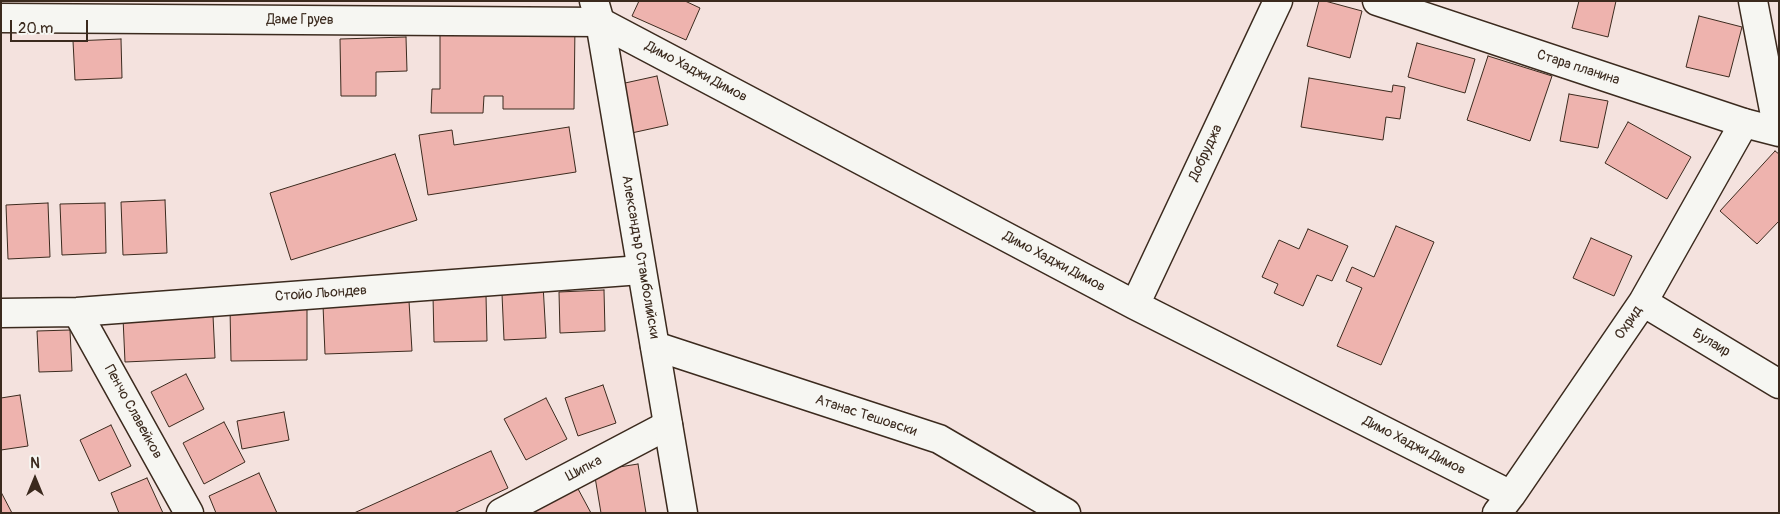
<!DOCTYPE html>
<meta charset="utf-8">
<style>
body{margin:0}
#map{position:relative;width:1780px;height:514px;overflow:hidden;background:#f4e2de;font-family:Pangolin,sans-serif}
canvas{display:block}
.frame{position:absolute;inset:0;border:2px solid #3b2a1e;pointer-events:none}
.north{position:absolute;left:10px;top:454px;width:50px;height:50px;-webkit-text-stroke:4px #f6f6f2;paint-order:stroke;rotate:0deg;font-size:14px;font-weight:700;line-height:20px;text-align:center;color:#3b2a1e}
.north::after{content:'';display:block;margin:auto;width:18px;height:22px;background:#3b2a1e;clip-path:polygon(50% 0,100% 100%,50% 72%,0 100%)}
.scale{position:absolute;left:10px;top:20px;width:78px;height:22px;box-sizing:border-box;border:2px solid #3b2a1e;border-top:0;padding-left:6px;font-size:15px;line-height:18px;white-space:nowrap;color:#3b2a1e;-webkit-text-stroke:4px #f6f6f2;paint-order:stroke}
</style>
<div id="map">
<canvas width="1780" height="514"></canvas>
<div class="frame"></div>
<div class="north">N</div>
<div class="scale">20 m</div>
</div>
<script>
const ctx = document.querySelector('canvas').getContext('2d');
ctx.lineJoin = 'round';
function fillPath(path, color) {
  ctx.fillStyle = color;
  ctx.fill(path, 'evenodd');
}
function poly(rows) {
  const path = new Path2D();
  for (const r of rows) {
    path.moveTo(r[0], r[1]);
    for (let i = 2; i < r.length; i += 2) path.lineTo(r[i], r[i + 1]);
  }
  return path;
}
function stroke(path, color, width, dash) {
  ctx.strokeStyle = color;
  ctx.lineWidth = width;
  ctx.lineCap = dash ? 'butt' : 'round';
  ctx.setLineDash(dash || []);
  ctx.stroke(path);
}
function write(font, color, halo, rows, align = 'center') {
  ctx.font = font + ' Pangolin,sans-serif';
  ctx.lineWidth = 4.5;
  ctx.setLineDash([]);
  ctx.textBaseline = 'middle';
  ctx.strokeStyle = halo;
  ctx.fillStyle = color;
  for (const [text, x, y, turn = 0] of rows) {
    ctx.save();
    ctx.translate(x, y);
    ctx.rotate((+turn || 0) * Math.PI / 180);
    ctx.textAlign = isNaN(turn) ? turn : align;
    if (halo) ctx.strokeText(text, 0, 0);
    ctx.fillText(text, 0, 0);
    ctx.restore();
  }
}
const building = poly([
 [639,1,685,1,700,8,686,40,632,16,639,1],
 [1319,1,1325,1,1362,11,1350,58,1307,46,1319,1],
 [1579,1,1616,1,1608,37,1572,28,1579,1],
 [1699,16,1742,27,1729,77,1686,67,1699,16],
 [440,24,575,24,574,109,503,109,503,96,484,96,483,113,431,113,432,89,440,89,440,24],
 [406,37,407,71,376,72,376,96,341,96,340,39,406,37],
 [121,39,122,78,75,80,73,41,121,39],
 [1417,43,1475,59,1465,93,1408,77,1417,43],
 [1488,56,1552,76,1530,141,1467,120,1488,56],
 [657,76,668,125,627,134,616,85,657,76],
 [1309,78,1392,92,1393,85,1405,87,1400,119,1386,117,1383,140,1301,127,1309,78],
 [1569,94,1608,101,1598,148,1560,141,1569,94],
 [1628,122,1691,157,1667,199,1605,163,1628,122],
 [569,127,576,172,428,195,419,135,452,130,454,145,569,127],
 [1775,151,1779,154,1779,221,1757,244,1720,211,1775,151],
 [395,154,417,220,291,260,270,193,395,154],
 [165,200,167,253,123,255,121,202,165,200],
 [48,203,50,257,8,259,6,205,48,203],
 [105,203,106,253,62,255,60,204,105,203],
 [1396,226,1434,242,1381,365,1337,346,1362,288,1346,281,1352,267,1374,277,1396,226],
 [1308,229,1348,246,1332,281,1317,275,1303,306,1274,293,1278,284,1262,277,1279,240,1299,249,1308,229],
 [1591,238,1632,256,1614,296,1573,278,1591,238],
 [543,284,546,338,504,340,502,294,526,293,526,285,543,284],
 [604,290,605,331,560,333,559,292,604,290],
 [486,295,487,341,434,342,433,296,486,295],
 [409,301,412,351,325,354,323,305,409,301],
 [307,307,307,360,231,361,230,308,307,307],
 [213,315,215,358,125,362,123,318,213,315],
 [70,330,72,371,39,372,37,331,70,330],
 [186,374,204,409,169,427,151,392,186,374],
 [603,385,616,423,578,436,565,398,603,385],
 [20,395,28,446,1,450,1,398,20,395],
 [546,398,567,439,526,460,504,419,546,398],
 [284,412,289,440,242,449,237,421,284,412],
 [224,422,245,462,204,484,183,443,224,422],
 [111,425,131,466,99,481,80,440,111,425],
 [491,451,508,488,454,513,354,513,491,451],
 [638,464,646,513,601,513,594,471,638,464],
 [259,473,277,513,216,513,209,496,259,473],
 [147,478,163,513,119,513,111,493,147,478],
 [577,487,591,513,530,513,577,487],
 [1,492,12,513,1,513,1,492]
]);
fillPath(building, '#eeb3ae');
stroke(building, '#3b2a1e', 1);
const street = poly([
 [1753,1,1778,131],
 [1,18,600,22,1135,305,1511,495],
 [1643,302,1779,384],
 [1135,305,1278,1],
 [77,312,189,513],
 [1,313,77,312,641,270],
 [655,346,939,439,1066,513],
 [501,513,668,425],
 [1497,513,1511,495,1643,302,1744,123]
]);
const secondary = poly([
 [594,1,600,22,683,513],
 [1377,1,1744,123,1779,132]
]);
stroke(street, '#3b2a1e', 31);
stroke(secondary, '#3b2a1e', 31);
stroke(street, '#f6f6f2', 28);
stroke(secondary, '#f6f6f2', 28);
write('14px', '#3b2a1e', '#f6f6f2', [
 ["Даме Груев",300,20],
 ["Стара планина",1578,68,18],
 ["Димо Хаджи Димов",696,72,28],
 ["Добруджа",1206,153,-65],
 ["Александър Стамболийски",640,257,80],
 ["Димо Хаджи Димов",1054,262,28],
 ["Стойо Льондев",321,294,-4],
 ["Охрид",1629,323,-56],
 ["Булаир",1711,343,31],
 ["Пенчо Славейков",133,412,61],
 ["Атанас Тешовски",866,416,18],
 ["Димо Хаджи Димов",1414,446,27],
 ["Шипка",584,469,-28]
]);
</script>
